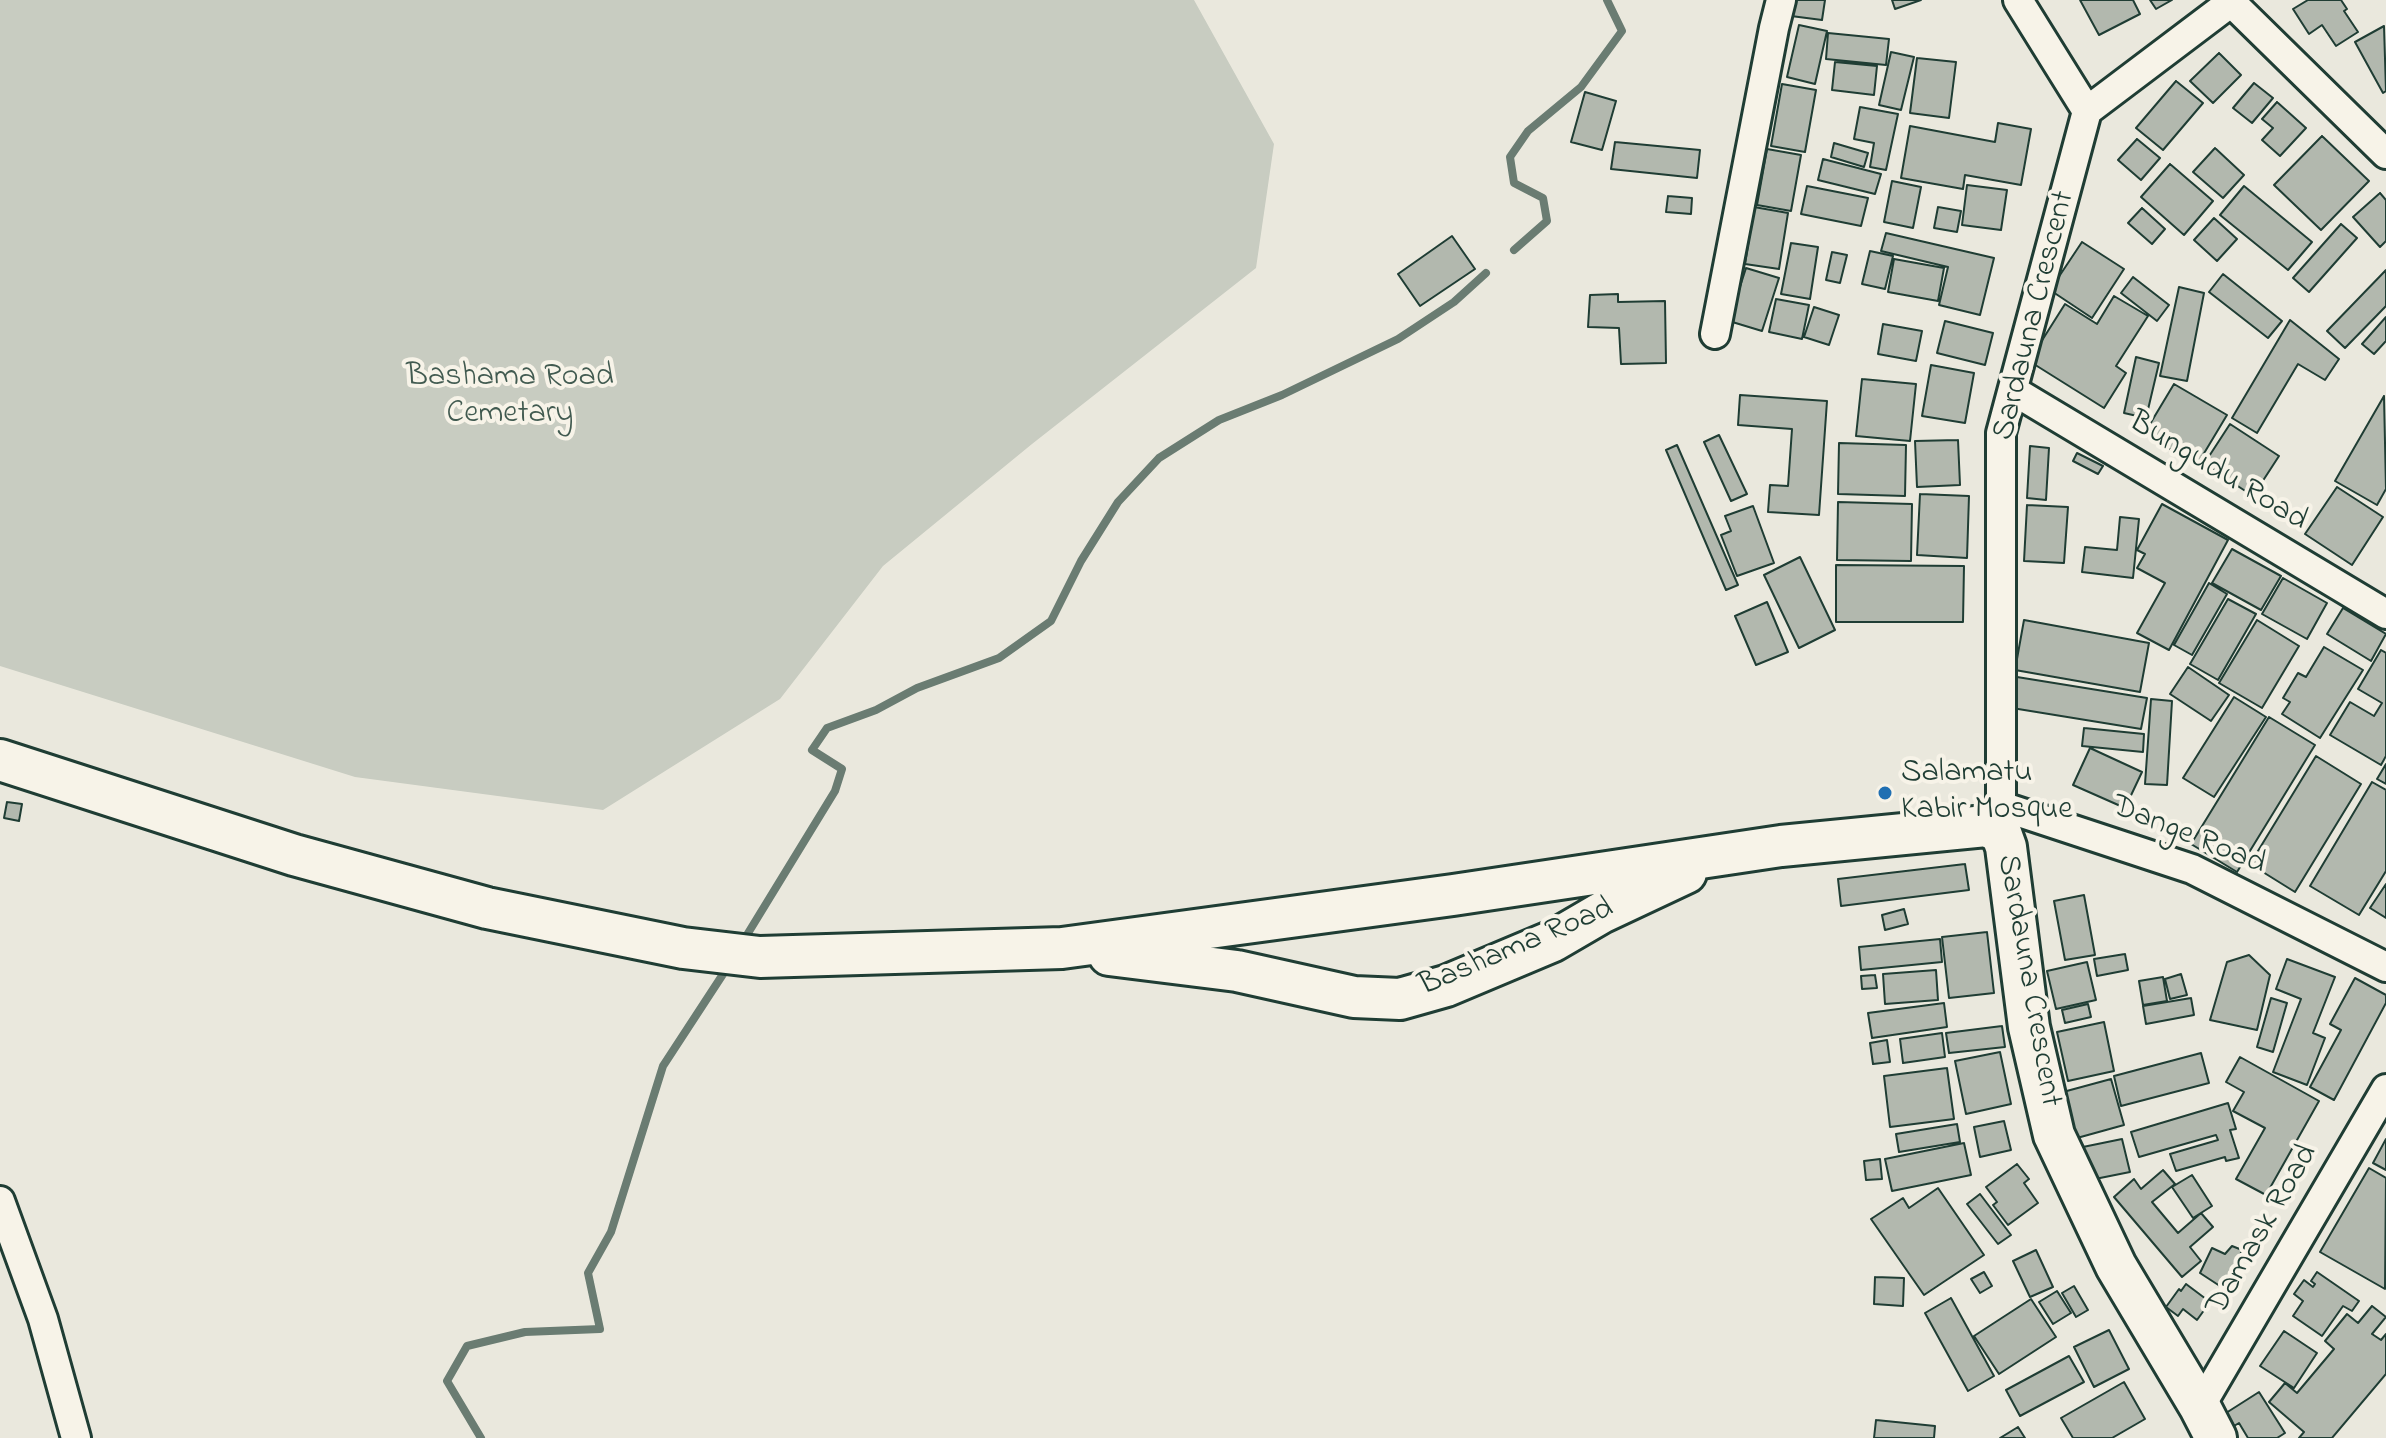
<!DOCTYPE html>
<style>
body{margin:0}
canvas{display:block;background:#eae8dd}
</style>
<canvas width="2386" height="1438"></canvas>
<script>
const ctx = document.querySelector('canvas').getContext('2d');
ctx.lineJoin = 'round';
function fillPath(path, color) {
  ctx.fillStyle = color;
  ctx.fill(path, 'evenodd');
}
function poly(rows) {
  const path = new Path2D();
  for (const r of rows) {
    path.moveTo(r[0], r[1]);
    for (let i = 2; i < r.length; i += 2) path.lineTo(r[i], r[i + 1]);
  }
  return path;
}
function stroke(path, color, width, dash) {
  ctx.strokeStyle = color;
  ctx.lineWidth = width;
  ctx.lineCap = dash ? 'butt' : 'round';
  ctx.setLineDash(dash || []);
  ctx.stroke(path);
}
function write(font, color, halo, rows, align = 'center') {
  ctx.font = font + ' "Indie Flower",sans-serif';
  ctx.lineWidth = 8;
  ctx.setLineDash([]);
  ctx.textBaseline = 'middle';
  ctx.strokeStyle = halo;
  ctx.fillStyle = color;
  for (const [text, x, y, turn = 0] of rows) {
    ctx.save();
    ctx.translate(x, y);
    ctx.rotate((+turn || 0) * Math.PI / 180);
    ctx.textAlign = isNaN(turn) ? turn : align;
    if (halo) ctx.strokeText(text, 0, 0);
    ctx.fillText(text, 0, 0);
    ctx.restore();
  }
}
fillPath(poly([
 [0,0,1194,0,1274,144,1256,268,1032,444,883,566,780,699,603,810,355,777,0,666]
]), '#c8ccc1');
stroke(poly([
 [1514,250,1547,221,1543,198,1514,183,1510,157,1528,131,1581,87,1622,31,1607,0],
 [742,943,835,791,842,769,812,750,827,728,876,710,917,688,999,658,1051,621,1081,561,1118,502,1159,458,1219,420,1282,395,1398,339,1454,302,1486,273],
 [481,1438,447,1381,467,1346,525,1332,600,1329,588,1273,611,1232,663,1066,729,965]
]), '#6a7c72', 8);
const building = poly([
 [1793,0,1825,0,1822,20,1791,16,1793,0],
 [1892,0,1921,0,1895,9,1892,0],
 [2080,0,2133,0,2140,14,2099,35,2080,0],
 [2150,0,2172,0,2156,9,2150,0],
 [2308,0,2341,0,2347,9,2344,11,2358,32,2336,46,2322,25,2309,34,2293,9,2308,0],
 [1799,25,1827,31,1815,84,1787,77,1799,25],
 [2384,26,2386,91,2383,93,2355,42,2384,26],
 [1828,33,1889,39,1886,65,1826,59,1828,33],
 [1891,52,1914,57,1901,110,1879,105,1891,52],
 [2219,53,2241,75,2213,103,2190,81,2219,53],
 [1917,58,1956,62,1949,118,1910,113,1917,58],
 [1835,62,1877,66,1874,95,1832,90,1835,62],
 [2176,81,2203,103,2163,150,2136,128,2176,81],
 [2254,83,2273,98,2252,123,2233,108,2254,83],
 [1782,84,1816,90,1805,152,1771,146,1782,84],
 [1585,92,1616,101,1602,150,1571,142,1585,92],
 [2277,102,2306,128,2280,156,2262,140,2273,128,2262,119,2277,102],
 [1860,107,1898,114,1886,170,1870,167,1874,143,1854,139,1860,107],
 [1998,123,2031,129,2021,185,1965,175,1963,189,1901,178,1910,126,1995,142,1998,123],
 [2322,136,2369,181,2321,230,2274,185,2322,136],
 [2137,139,2160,158,2141,180,2118,160,2137,139],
 [1615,142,1700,150,1697,178,1611,169,1615,142],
 [1834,143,1868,153,1864,167,1831,157,1834,143],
 [2215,148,2244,175,2223,198,2193,172,2215,148],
 [1767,149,1801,155,1791,211,1757,205,1767,149],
 [1823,159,1881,174,1875,194,1818,180,1823,159],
 [2170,164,2213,201,2184,235,2141,197,2170,164],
 [1892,181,1921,187,1913,228,1884,222,1892,181],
 [1967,185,2007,190,2001,230,1962,225,1967,185],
 [1807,186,1868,198,1861,226,1801,214,1807,186],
 [2244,186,2312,242,2288,270,2220,215,2244,186],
 [2380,193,2386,200,2386,241,2380,247,2353,217,2380,193],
 [1668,196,1692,198,1691,214,1666,212,1668,196],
 [1754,207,1788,213,1779,269,1745,264,1754,207],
 [1938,207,1961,211,1957,232,1934,228,1938,207],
 [2142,208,2165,229,2152,244,2128,223,2142,208],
 [2214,218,2237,239,2217,261,2194,240,2214,218],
 [2341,224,2357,238,2309,292,2293,278,2341,224],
 [1886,233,1994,258,1980,315,1939,305,1948,267,1881,251,1886,233],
 [1452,236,1475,269,1420,306,1398,274,1452,236],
 [2082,242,2124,269,2092,318,2050,290,2082,242],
 [1791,243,1818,247,1810,299,1781,294,1791,243],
 [1870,251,1893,256,1885,289,1862,284,1870,251],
 [1832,252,1847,255,1840,283,1826,280,1832,252],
 [1894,259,1944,268,1938,301,1888,292,1894,259],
 [1746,268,1779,278,1762,331,1729,321,1746,268],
 [2386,270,2386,306,2345,348,2327,331,2386,270],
 [2223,274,2282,321,2268,338,2209,292,2223,274],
 [2133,277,2169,305,2157,321,2121,293,2133,277],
 [2179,287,2204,293,2187,381,2160,376,2179,287],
 [1618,294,1618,302,1665,301,1666,363,1621,364,1619,328,1588,327,1590,295,1618,294],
 [2114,296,2148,316,2116,366,2126,373,2104,408,2029,361,2065,304,2097,324,2114,296],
 [1776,299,1809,305,1802,339,1769,332,1776,299],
 [1814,307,1839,315,1829,345,1804,337,1814,307],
 [2386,317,2386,341,2374,354,2362,344,2386,317],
 [2290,320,2339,359,2325,380,2298,364,2257,433,2232,418,2290,320],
 [1945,321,1993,333,1985,365,1937,353,1945,321],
 [1883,324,1922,331,1916,361,1878,354,1883,324],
 [2136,357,2159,363,2146,418,2124,413,2136,357],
 [1931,365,1974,373,1965,423,1922,416,1931,365],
 [1862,379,1916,384,1910,441,1856,436,1862,379],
 [2174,384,2227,415,2197,465,2144,434,2174,384],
 [1740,395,1827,401,1819,515,1768,512,1770,485,1788,486,1792,429,1738,425,1740,395],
 [2384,396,2386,489,2377,505,2335,481,2384,396],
 [2230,424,2279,456,2253,496,2204,464,2230,424],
 [1719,435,1747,494,1731,501,1704,442,1719,435],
 [1958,440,1960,485,1917,487,1915,441,1958,440],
 [1839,443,1906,445,1905,496,1838,494,1839,443],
 [1677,445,1738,585,1726,590,1666,450,1677,445],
 [2030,446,2049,448,2046,500,2027,498,2030,446],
 [2077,453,2103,466,2098,474,2073,461,2077,453],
 [2337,487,2383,517,2352,565,2305,534,2337,487],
 [1920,494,1969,496,1967,558,1917,555,1920,494],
 [1838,502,1912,504,1911,561,1837,560,1838,502],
 [2162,504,2228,540,2169,650,2137,633,2165,583,2137,568,2145,554,2137,550,2162,504],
 [2027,505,2068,507,2064,563,2024,561,2027,505],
 [1753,506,1774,563,1737,576,1721,535,1731,531,1725,516,1753,506],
 [2120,517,2139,519,2133,578,2082,572,2085,547,2117,550,2120,517],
 [2232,549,2281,576,2261,610,2212,583,2232,549],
 [1800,557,1835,630,1799,648,1764,575,1800,557],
 [1836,565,1964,566,1963,622,1836,622,1836,565],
 [2283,578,2327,603,2307,639,2262,614,2283,578],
 [2209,583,2227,594,2192,655,2174,645,2209,583],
 [2228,599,2256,614,2218,680,2190,664,2228,599],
 [1767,602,1788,652,1756,665,1735,616,1767,602],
 [2343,608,2386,634,2371,661,2327,634,2343,608],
 [2024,620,2149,643,2140,692,2015,670,2024,620],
 [2257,620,2299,646,2262,708,2219,683,2257,620],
 [2324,647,2363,670,2320,738,2282,714,2290,702,2283,698,2298,673,2306,677,2324,647],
 [2381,650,2386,653,2386,756,2381,765,2330,735,2350,702,2374,716,2382,703,2358,689,2381,650],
 [2188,667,2229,695,2211,721,2170,694,2188,667],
 [2017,677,2147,698,2141,729,2012,708,2017,677],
 [2234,697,2266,717,2214,797,2183,778,2234,697],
 [2151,699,2172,701,2167,785,2145,784,2151,699],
 [2269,717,2315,745,2237,872,2191,844,2269,717],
 [2084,728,2144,734,2143,752,2082,746,2084,728],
 [2090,748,2142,772,2125,808,2073,785,2090,748],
 [2316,756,2361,784,2295,892,2250,864,2316,756],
 [2386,764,2386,784,2377,779,2386,764],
 [2372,782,2386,790,2386,871,2359,915,2310,886,2372,782],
 [7,802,22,804,19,821,4,818,7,802],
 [1965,864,1969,890,1841,906,1838,879,1965,864],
 [2386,884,2386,918,2370,908,2386,884],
 [2084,895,2095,955,2065,960,2054,901,2084,895],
 [1904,909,1908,924,1885,930,1882,915,1904,909],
 [1987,932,1994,993,1949,998,1942,937,1987,932],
 [1940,939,1942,962,1861,970,1859,947,1940,939],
 [2125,954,2128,970,2097,976,2094,959,2125,954],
 [2249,955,2270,975,2257,1030,2210,1020,2227,962,2249,955],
 [2287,959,2335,977,2313,1033,2325,1038,2307,1085,2273,1072,2301,999,2276,989,2287,959],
 [2087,962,2096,1000,2056,1009,2047,971,2087,962],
 [1936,970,1938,1000,1885,1004,1883,974,1936,970],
 [2181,974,2187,995,2170,999,2165,979,2181,974],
 [1875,975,1877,988,1862,989,1861,976,1875,975],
 [2163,977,2167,1001,2143,1005,2139,981,2163,977],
 [2355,978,2386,995,2386,1003,2334,1100,2310,1087,2341,1030,2330,1024,2355,978],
 [2191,998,2194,1015,2146,1024,2143,1006,2191,998],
 [2271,998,2287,1003,2273,1052,2257,1047,2271,998],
 [1944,1003,1947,1027,1872,1038,1868,1013,1944,1003],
 [2088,1004,2091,1017,2065,1023,2062,1010,2088,1004],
 [2104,1022,2114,1071,2068,1081,2057,1032,2104,1022],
 [2002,1026,2005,1047,1949,1053,1946,1033,2002,1026],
 [1942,1033,1945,1057,1903,1063,1900,1039,1942,1033],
 [1887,1040,1890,1062,1873,1064,1870,1043,1887,1040],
 [2000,1052,2011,1104,1966,1114,1955,1061,2000,1052],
 [2201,1053,2209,1083,2121,1106,2114,1076,2201,1053],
 [2240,1057,2319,1101,2266,1195,2236,1179,2265,1128,2233,1111,2244,1092,2226,1082,2240,1057],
 [1947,1068,1954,1119,1890,1127,1884,1076,1947,1068],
 [2111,1079,2124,1125,2077,1138,2063,1092,2111,1079],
 [2228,1103,2236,1129,2230,1130,2239,1158,2226,1161,2225,1157,2176,1171,2170,1154,2218,1140,2216,1135,2139,1157,2131,1132,2228,1103],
 [2004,1121,2011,1150,1980,1157,1974,1127,2004,1121],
 [1957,1124,1960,1142,1899,1152,1896,1134,1957,1124],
 [2122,1139,2130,1172,2085,1181,2078,1148,2122,1139],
 [2386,1139,2386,1170,2373,1163,2386,1139],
 [1964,1143,1971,1175,1892,1191,1885,1159,1964,1143],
 [1880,1159,1882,1179,1866,1180,1864,1161,1880,1159],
 [2017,1164,2029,1179,2024,1183,2038,1203,2008,1225,1993,1205,1997,1202,1986,1187,2017,1164],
 [2369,1168,2386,1178,2385,1289,2320,1252,2369,1168],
 [2163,1170,2175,1184,2152,1202,2178,1233,2201,1213,2213,1227,2190,1247,2201,1261,2182,1277,2114,1197,2134,1179,2141,1189,2163,1170],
 [2192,1175,2212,1206,2193,1218,2172,1187,2192,1175],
 [1938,1188,1984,1255,1924,1295,1871,1219,1903,1198,1909,1208,1938,1188],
 [1980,1194,2011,1235,1998,1244,1967,1204,1980,1194],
 [2232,1246,2242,1250,2226,1290,2200,1273,2212,1248,2225,1254,2232,1246],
 [2036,1250,2053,1287,2030,1297,2013,1261,2036,1250],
 [1984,1272,1992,1286,1980,1293,1971,1279,1984,1272],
 [2317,1272,2359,1301,2352,1311,2343,1306,2322,1336,2293,1316,2303,1301,2294,1294,2304,1280,2313,1287,2315,1284,2311,1281,2317,1272],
 [1875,1277,1904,1278,1903,1306,1874,1304,1875,1277],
 [2186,1284,2210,1302,2197,1320,2183,1309,2178,1316,2166,1307,2179,1289,2181,1291,2186,1284],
 [2074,1286,2088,1310,2076,1317,2062,1293,2074,1286],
 [2057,1291,2071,1313,2053,1324,2039,1302,2057,1291],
 [1951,1298,1994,1376,1968,1391,1925,1313,1951,1298],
 [2031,1299,2056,1337,1999,1374,1974,1336,2031,1299],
 [2372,1306,2386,1317,2372,1334,2381,1340,2386,1334,2386,1374,2332,1438,2299,1438,2304,1432,2269,1402,2285,1383,2297,1393,2334,1349,2325,1341,2347,1314,2358,1323,2372,1306],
 [2109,1330,2129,1369,2094,1387,2074,1347,2109,1330],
 [2284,1331,2317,1353,2294,1388,2260,1366,2284,1331],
 [2069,1356,2084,1382,2020,1416,2006,1390,2069,1356],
 [2124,1382,2145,1419,2112,1438,2073,1438,2061,1418,2124,1382],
 [2259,1392,2285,1433,2277,1438,2248,1438,2239,1423,2234,1426,2226,1413,2259,1392],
 [1876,1420,1935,1426,1934,1438,1874,1438,1876,1420],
 [2018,1427,2025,1438,2000,1438,2018,1427]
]);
fillPath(building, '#b2b8ae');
stroke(building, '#1f3d34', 2);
const street = poly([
 [2018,0,2087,111],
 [2231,2,2386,154],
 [2087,111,2234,0],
 [1715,334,1774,28,1781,0],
 [2014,391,2386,614],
 [2001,806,2192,869,2386,967],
 [2001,833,2001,433,2087,111],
 [0,1201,43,1319,76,1438],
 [2200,1407,2386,1089]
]);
const secondary = poly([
 [0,760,294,855,487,908,683,948,760,957,1062,948,1453,895,1781,846,1986,826,2001,833,2006,847,2029,1027,2054,1135,2116,1266,2200,1407,2216,1438],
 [1109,955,1237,971,1354,997,1400,999,1446,986,1553,941,1601,913,1686,873]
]);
stroke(street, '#1f3d34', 34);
stroke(secondary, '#1f3d34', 46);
stroke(street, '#f7f3e8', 28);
stroke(secondary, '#f7f3e8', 40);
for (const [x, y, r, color] of [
 [1885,793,8,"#1f6fb2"]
]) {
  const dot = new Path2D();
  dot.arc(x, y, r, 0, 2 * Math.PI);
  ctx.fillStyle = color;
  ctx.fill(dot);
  stroke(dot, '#f7f3e8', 3);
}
write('32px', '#1f3d34', '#f7f3e8', [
 ["Sardauna Crescent",2036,316,-76],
 ["Bungudu Road",2217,473,31],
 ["Dange Road",2188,837,22],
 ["Bashama Road",1517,949,-23],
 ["Sardauna Crescent",2027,981,80],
 ["Damask Road",2264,1231,-60]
]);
write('32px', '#415a50', '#f7f3e8', [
 ["Bashama Road",510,379],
 ["Cemetary",510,416]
]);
write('32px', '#1f3d34', '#f7f3e8', [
 ["Salamatu",1901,775],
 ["Kabir Mosque",1901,812]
], 'left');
</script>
